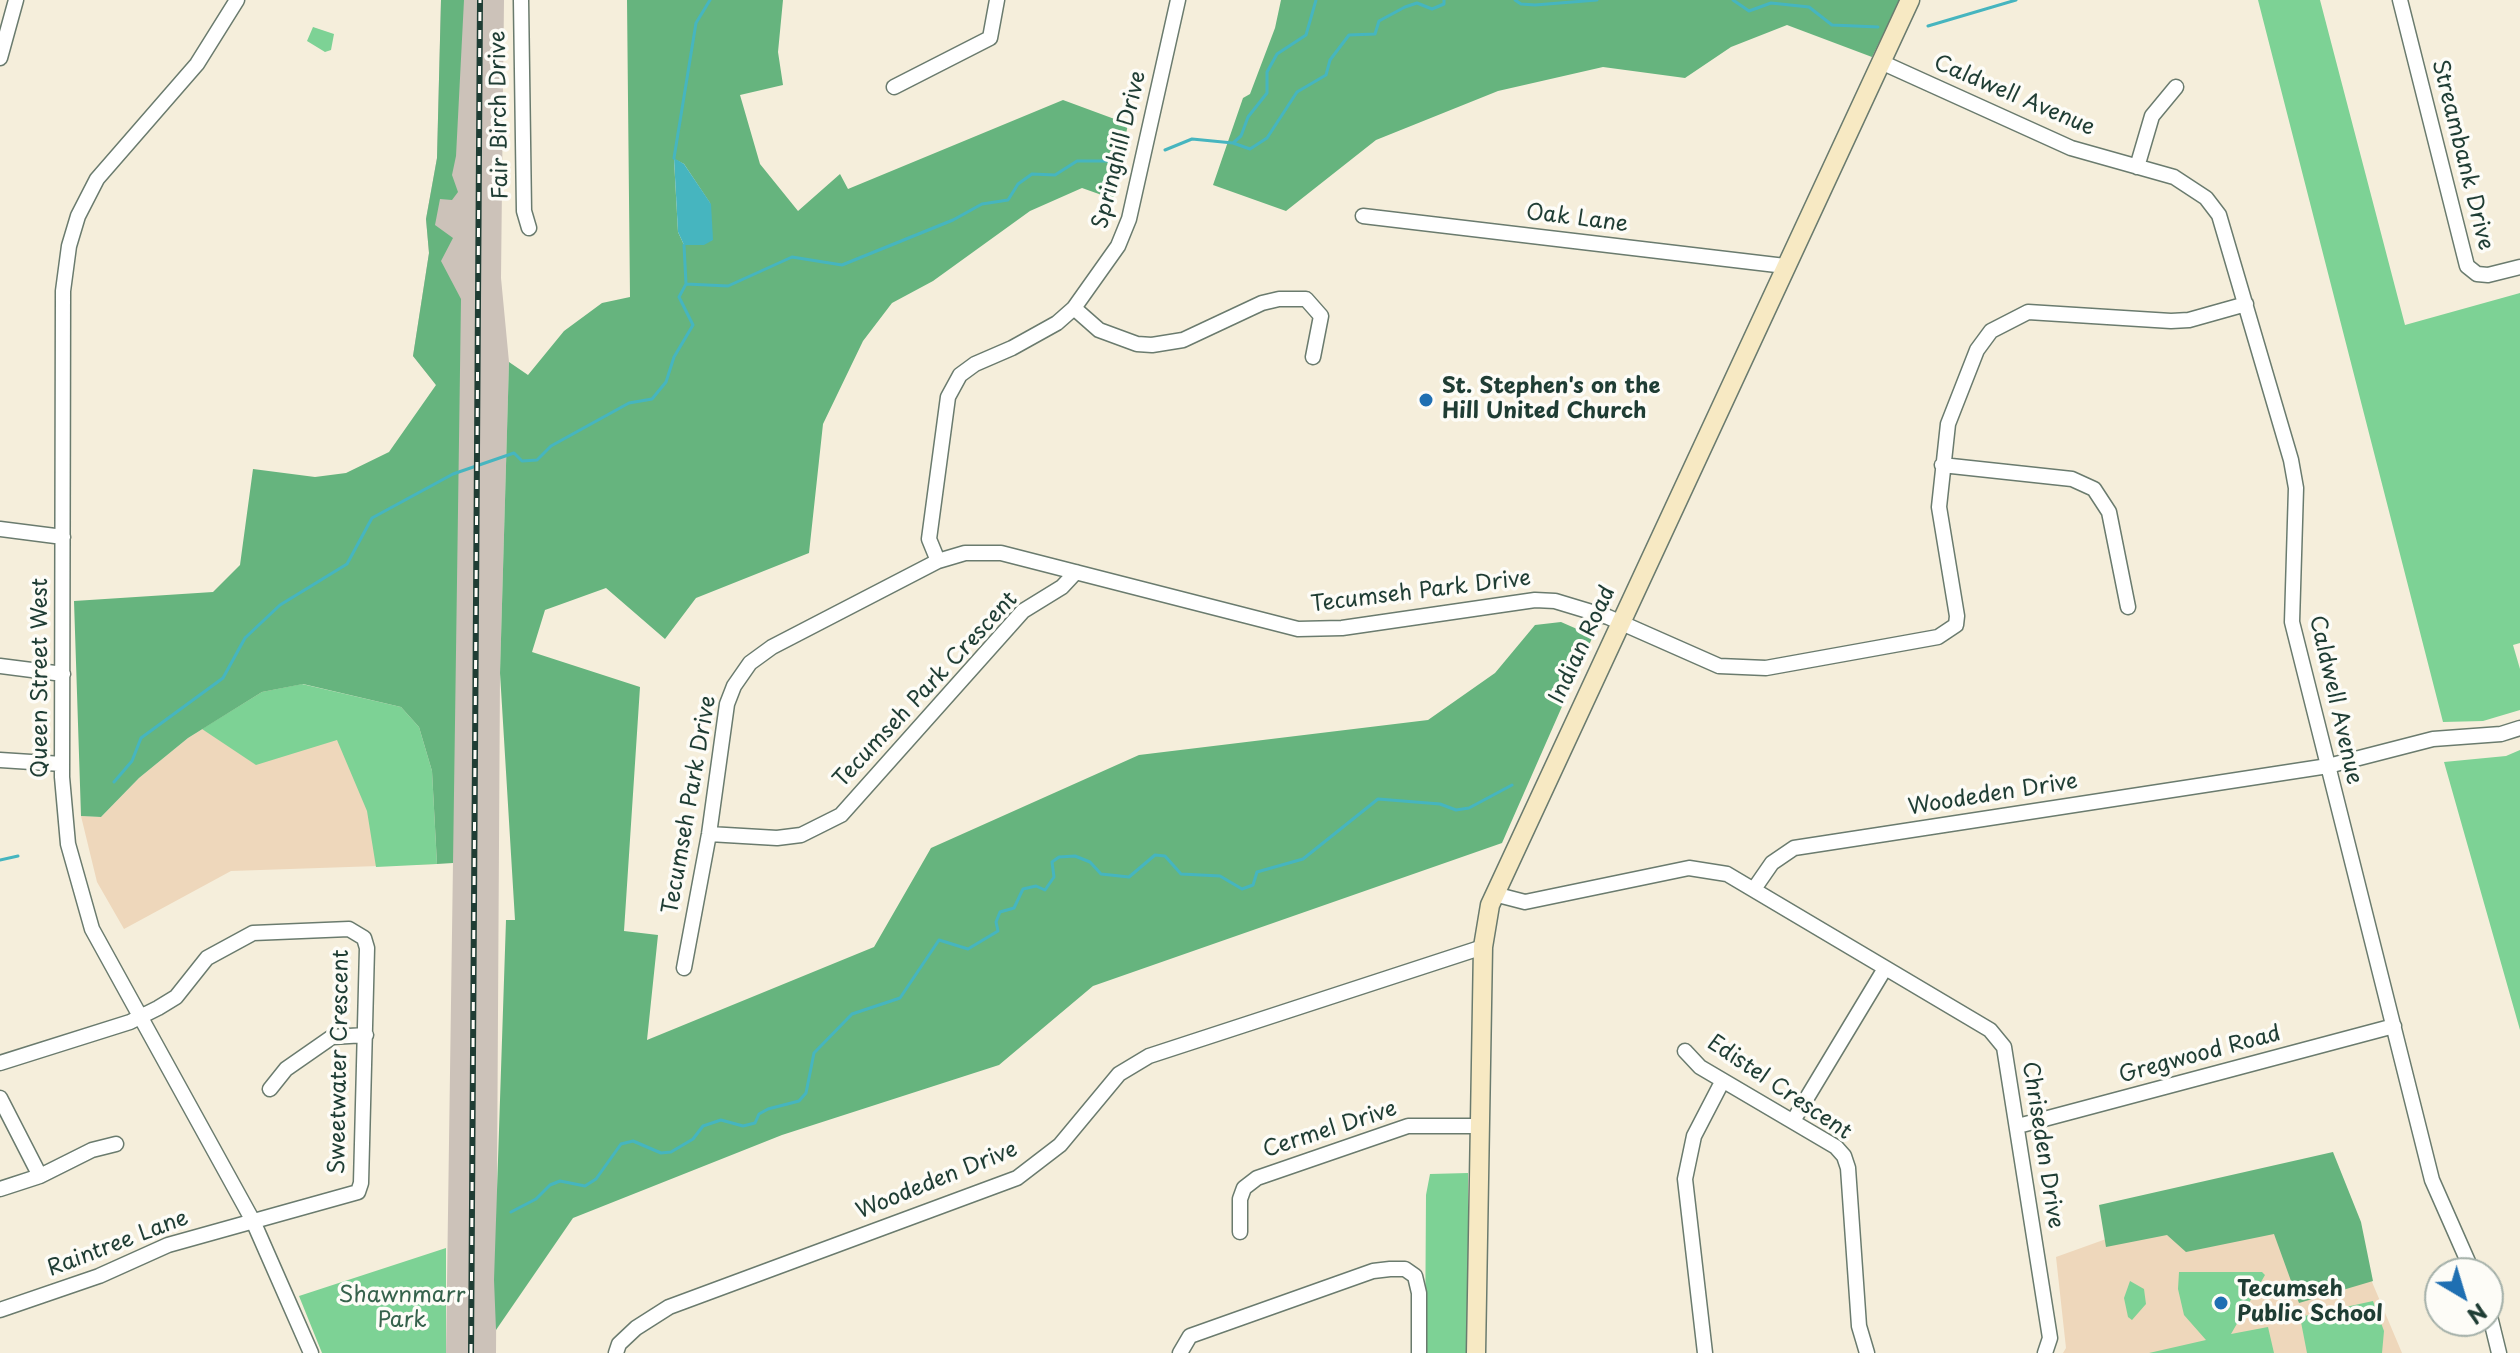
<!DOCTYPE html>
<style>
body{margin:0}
#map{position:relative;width:2520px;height:1353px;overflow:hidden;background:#f5eedb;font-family:"Playpen Sans",sans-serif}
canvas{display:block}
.north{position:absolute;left:2424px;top:1257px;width:80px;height:80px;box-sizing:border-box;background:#fdfcf7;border:2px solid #a4b0a9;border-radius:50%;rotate:142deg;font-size:22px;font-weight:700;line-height:32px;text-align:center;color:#1f3d34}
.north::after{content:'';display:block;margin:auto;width:28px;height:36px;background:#1f6fb2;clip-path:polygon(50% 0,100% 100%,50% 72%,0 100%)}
</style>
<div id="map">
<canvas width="2520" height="1353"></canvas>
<div class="north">N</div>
</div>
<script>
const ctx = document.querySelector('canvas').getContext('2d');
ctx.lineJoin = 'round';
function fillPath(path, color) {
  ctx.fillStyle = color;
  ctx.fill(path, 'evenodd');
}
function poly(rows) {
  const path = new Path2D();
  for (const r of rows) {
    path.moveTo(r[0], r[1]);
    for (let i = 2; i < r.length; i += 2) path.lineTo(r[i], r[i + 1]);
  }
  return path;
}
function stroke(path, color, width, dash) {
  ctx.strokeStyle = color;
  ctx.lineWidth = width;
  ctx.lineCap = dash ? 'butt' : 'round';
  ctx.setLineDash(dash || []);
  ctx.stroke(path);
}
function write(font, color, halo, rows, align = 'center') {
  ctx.font = font + ' "Playpen Sans",sans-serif';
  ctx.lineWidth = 7;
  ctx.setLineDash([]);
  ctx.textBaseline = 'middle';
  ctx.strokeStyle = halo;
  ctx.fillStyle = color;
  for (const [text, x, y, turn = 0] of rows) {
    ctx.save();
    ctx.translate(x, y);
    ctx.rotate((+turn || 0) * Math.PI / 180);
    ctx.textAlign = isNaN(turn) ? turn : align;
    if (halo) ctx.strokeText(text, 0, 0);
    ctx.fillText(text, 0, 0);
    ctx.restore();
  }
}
fillPath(poly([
 [302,684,437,864,231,871,124,929,97,882,81,816,101,817,139,778,188,738,262,692],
 [2315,1164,2361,1256,2402,1353,2063,1353,2066,1348,2056,1257]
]), '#eed7bb');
fillPath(poly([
 [441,0,504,0,501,278,509,362,500,673,496,1353,446,1353,453,863,451,595,436,385,413,356,429,253,426,219,437,158]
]), '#ccc2b9');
fillPath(poly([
 [2258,0,2320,0,2405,325,2520,293,2520,643,2513,645,2520,669,2520,710,2483,721,2443,722],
 [313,27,334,34,331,50,325,52,307,41],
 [302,684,401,707,419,727,432,771,437,864,376,867,367,811,337,740,256,765,202,729,262,692],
 [2520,750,2520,1030,2444,762,2506,756],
 [1468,1173,1468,1353,1425,1353,1426,1195,1430,1174],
 [446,1248,446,1353,322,1353,299,1296],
 [2179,1272,2262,1272,2265,1275,2231,1334,2268,1327,2274,1353,2149,1353,2206,1340,2184,1315,2178,1289],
 [2130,1281,2144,1289,2146,1304,2132,1320,2128,1317,2124,1298],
 [2373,1301,2384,1331,2382,1353,2307,1353,2300,1317]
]), '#7dd295');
fillPath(poly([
 [441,0,464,0,456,156,452,175,458,192,452,200,440,199,435,225,453,238,441,261,461,299,453,863,437,864,432,771,419,727,401,707,303,684,262,692,188,738,139,778,101,817,81,816,74,601,213,592,240,565,253,469,315,477,346,473,389,452,436,385,413,356,429,253,426,219,437,158],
 [627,0,783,0,778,52,783,85,740,95,760,164,798,211,840,174,848,189,1063,100,1128,124,1113,199,1082,188,1030,211,933,281,892,303,863,341,823,424,809,553,696,598,665,639,606,588,545,610,532,652,640,687,624,931,658,935,647,1040,874,947,931,848,1139,755,1428,720,1495,673,1535,625,1561,622,1593,636,1502,843,1093,986,999,1065,782,1135,573,1218,496,1330,494,1280,506,920,515,920,500,673,509,362,528,375,564,331,602,303,630,297],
 [674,159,684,164,710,203,712,240,684,245,678,232],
 [1281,0,1900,0,1872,57,1787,25,1731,47,1685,78,1603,67,1498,91,1376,140,1286,211,1213,185,1243,98,1250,94,1275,28],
 [2333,1152,2361,1222,2373,1281,2299,1303,2274,1234,2186,1252,2167,1235,2106,1247,2099,1205]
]), '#66b47e');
fillPath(poly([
 [674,158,684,164,711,204,713,240,704,245,684,245,678,232]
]), '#46b5bf');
stroke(poly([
 [1515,0,1521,4,1535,5,1597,0],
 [1733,0,1749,11,1771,3,1809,7,1832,25,1878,27],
 [1928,26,2016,0],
 [1233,143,1250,149,1267,138,1297,92,1326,75,1330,60,1349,35,1375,34,1379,21,1405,7,1417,3,1432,9,1444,4,1444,0],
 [1165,150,1192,139,1233,143,1241,136,1248,117,1267,93,1267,72,1277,54,1306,35,1316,0],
 [674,158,696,23,710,0],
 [684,245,686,284],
 [114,782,132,761,141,738,223,678,245,638,280,605,347,564,372,518,453,474,514,453,522,461,537,460,551,446,629,403,652,399,666,382,674,357,693,325,679,297,686,284,728,286,792,257,842,265,953,220,982,204,1008,200,1018,184,1032,174,1055,175,1077,161,1109,161],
 [0,860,18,856],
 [511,1212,536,1199,550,1185,560,1181,585,1186,596,1179,621,1144,633,1141,661,1153,671,1152,693,1139,703,1126,721,1120,743,1126,755,1123,759,1114,768,1109,799,1101,806,1093,814,1053,852,1014,900,998,939,940,968,949,998,931,996,922,1000,912,1014,908,1023,889,1036,886,1045,890,1054,877,1052,862,1059,857,1075,856,1090,862,1101,874,1129,877,1155,855,1165,856,1181,874,1220,876,1242,889,1253,885,1257,872,1303,859,1378,799,1440,804,1456,810,1469,808,1512,785]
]), '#46b5bf', 3);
const street = poly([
 [237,0,197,64,97,179,78,216,69,246,63,291,62,777,68,844,92,929,253,1221,311,1353],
 [521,0,524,211,529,228],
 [2400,0,2467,266,2477,274,2488,275,2520,267],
 [0,58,16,0],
 [1881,62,2071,148,2174,177,2206,198,2219,215,2291,460,2296,488,2292,622,2432,1180,2473,1273],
 [894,87,990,38,997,0],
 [2137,167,2152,116,2176,87],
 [1363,216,1785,266],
 [1074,308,1099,330,1137,344,1152,345,1183,340,1262,303,1279,299,1306,299,1321,316,1313,357],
 [1942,465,2072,479,2094,489,2109,512,2128,607],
 [0,529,63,537],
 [938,561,929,539,948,397,960,375,975,364,1012,348,1057,323,1074,308,1118,246,1129,219,1178,0],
 [0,666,63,674],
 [0,760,62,764],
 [709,834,777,838,801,835,841,815,1023,611,1062,587,1076,572],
 [1754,889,1772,863,1794,848,2328,766,2433,739,2501,734,2520,728],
 [1494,894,1525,902,1689,868,1727,874,1990,1030,2004,1047,2050,1338,2045,1353],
 [684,968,709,834,727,704,734,686,750,663,772,647,938,561,965,553,1001,553,1298,629,1342,628,1535,600,1555,601,1608,617,1719,666,1766,668,1938,637,1956,625,1957,616,1939,507,1948,424,1977,350,1991,331,2028,312,2171,321,2189,320,2246,304],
 [1685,1051,1700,1067,1836,1147,1844,1156,1848,1168,1859,1326,1867,1353],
 [0,1063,130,1022,158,1008,176,997,207,958,253,933,349,929,364,938,367,948,361,1183,358,1192,168,1245,99,1276,0,1310],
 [270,1089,286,1069,332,1037,366,1035],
 [0,1098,40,1176],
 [1793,1121,1884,970],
 [2018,1126,2394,1026],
 [0,1189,40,1176,92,1150,116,1144],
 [1240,1232,1240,1199,1244,1188,1257,1178,1408,1126,1478,1126],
 [2488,1308,2499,1353],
 [616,1353,619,1344,636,1328,669,1307,1017,1178,1060,1145,1119,1074,1149,1056,1483,947],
 [1180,1353,1190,1336,1373,1271,1390,1269,1405,1269,1415,1276,1419,1293,1419,1353],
 [1705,1353,1685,1179,1694,1136,1722,1082]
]);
const secondary = poly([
 [1476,1353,1483,947,1490,905,1910,0]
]);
stroke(street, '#6a7b6e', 17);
stroke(secondary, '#6a7b6e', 21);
stroke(street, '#fff', 14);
stroke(secondary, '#f7e9c3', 18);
const rail = poly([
 [471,1353,480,0]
]);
stroke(rail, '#1f3d34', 6);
stroke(rail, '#fdfcf7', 3, [9]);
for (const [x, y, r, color] of [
 [1426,400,8,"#1f6fb2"],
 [2221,1303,8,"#1f6fb2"]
]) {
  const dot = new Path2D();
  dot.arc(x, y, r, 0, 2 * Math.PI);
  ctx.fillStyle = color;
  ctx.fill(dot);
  stroke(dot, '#fdfcf7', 3);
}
write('22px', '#1f3d34', '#fdfcf7', [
 ["Caldwell Avenue",2014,96,23],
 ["Fair Birch Drive",500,115,-91],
 ["Springhill Drive",1120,150,-76],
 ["Streambank Drive",2462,155,76],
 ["Oak Lane",1577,219,7],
 ["Tecumseh Park Drive",1421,592,-7],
 ["Indian Road",1583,645,-65],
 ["Queen Street West",41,678,-90],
 ["Tecumseh Park Crescent",926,690,-47],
 ["Caldwell Avenue",2335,700,77],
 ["Woodeden Drive",1993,795,-9],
 ["Tecumseh Park Drive",690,805,-80],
 ["Gregwood Road",2200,1055,-15],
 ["Sweetwater Crescent",340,1062,-89],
 ["Edistel Crescent",1779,1088,34],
 ["Cermel Drive",1330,1130,-18],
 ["Chriseden Drive",2042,1145,81],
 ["Woodeden Drive",937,1181,-22],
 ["Raintree Lane",118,1244,-21]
]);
write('bold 22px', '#1f3d34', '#fdfcf7', [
 ["St. Stephen's on the",1442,387],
 ["Hill United Church",1442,412],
 ["Tecumseh",2237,1290],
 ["Public School",2237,1315]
], 'left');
write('22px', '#36624c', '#fdfcf7', [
 ["Shawnmarr",402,1296],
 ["Park",402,1321]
]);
</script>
